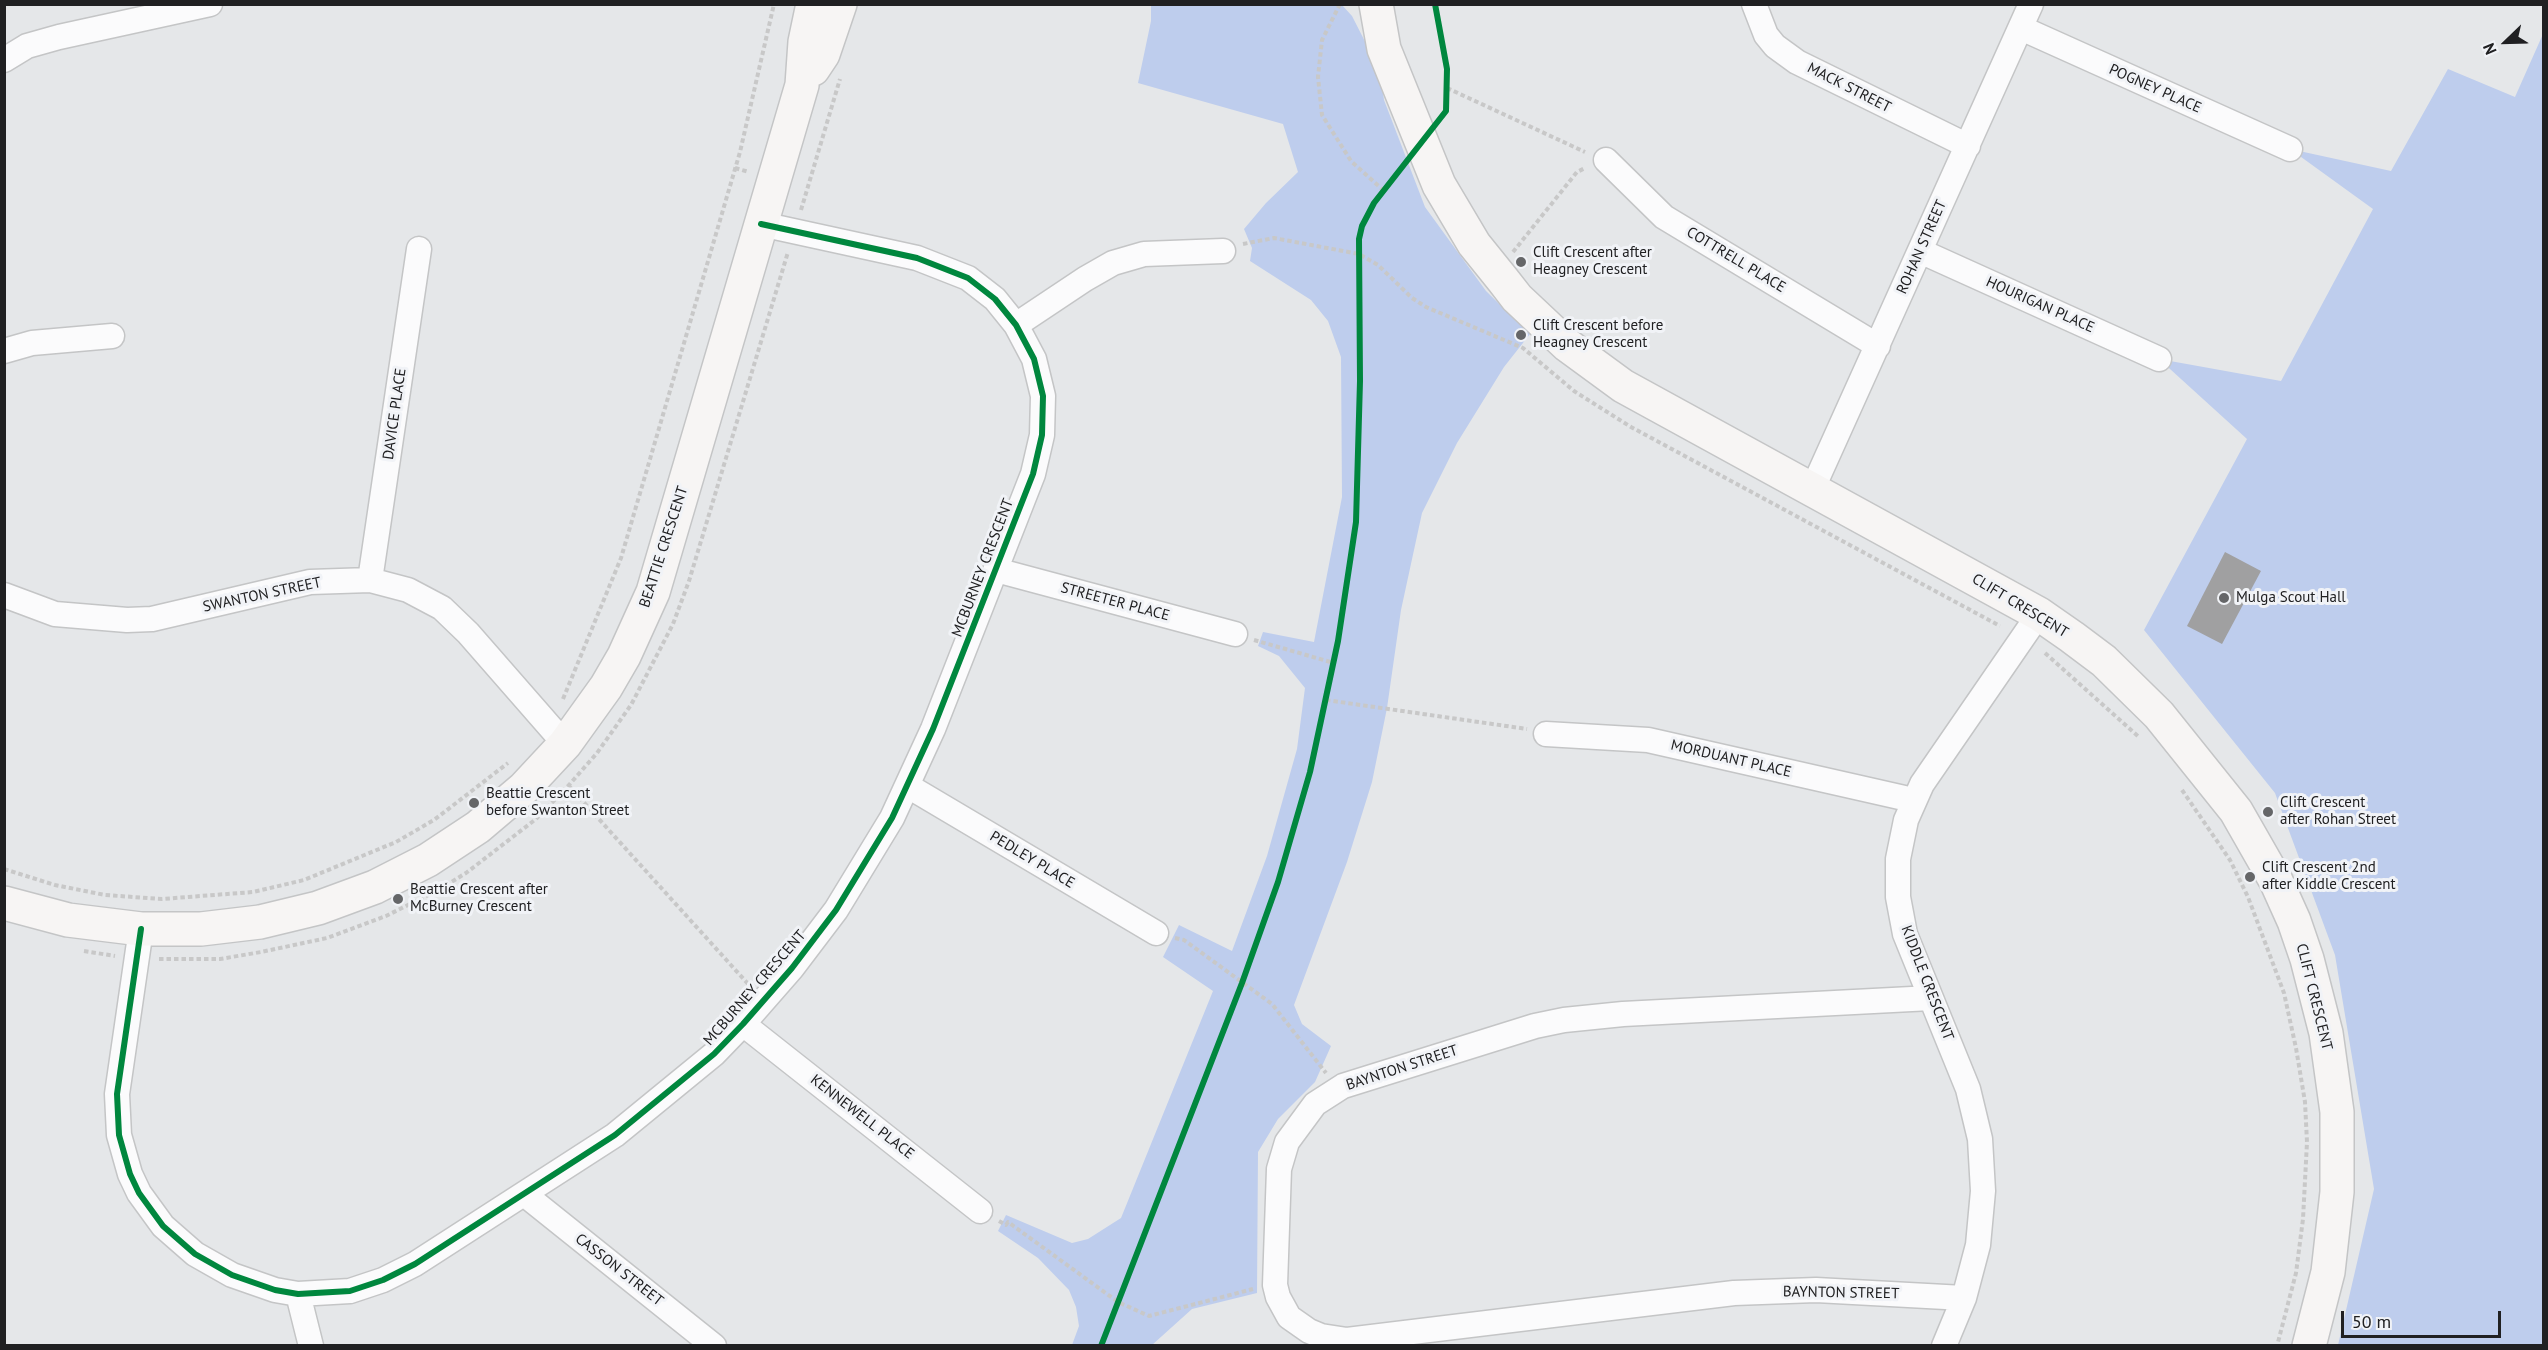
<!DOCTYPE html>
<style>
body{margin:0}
#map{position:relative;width:2548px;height:1350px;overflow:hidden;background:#e5e7e9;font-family:"PT Sans",sans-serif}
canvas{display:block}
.frame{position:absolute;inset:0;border:6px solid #202022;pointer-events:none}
.north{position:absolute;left:2476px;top:12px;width:60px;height:60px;-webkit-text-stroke:4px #f1f3f7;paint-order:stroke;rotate:247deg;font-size:16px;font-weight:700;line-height:24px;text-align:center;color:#202022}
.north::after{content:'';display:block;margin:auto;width:21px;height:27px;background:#202022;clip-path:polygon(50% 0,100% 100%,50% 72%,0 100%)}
.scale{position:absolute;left:2341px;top:1311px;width:160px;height:27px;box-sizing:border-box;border:3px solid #202022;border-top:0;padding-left:8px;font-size:18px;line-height:21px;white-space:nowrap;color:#202022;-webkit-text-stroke:4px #f1f3f7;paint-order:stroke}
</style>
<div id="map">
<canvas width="2548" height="1350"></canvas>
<div class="frame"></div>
<div class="north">N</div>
<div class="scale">50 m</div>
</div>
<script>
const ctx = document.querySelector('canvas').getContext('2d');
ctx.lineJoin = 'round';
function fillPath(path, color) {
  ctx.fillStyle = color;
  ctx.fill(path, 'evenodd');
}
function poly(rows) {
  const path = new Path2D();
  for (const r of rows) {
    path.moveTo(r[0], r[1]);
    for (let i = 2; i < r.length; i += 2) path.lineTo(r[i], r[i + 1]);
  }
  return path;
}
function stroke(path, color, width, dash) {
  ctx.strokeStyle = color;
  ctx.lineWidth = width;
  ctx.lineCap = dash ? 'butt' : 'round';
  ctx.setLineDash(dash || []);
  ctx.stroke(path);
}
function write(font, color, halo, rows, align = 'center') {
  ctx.font = font + ' "PT Sans",sans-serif';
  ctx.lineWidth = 6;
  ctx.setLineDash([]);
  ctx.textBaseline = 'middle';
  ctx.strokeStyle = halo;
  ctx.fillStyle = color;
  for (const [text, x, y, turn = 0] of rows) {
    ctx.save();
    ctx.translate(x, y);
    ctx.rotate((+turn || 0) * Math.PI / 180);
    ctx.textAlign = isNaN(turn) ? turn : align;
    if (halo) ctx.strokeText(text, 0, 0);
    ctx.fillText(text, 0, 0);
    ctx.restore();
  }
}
fillPath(poly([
 [1151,5,1342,5,1352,16,1380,71,1384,100,1425,207,1486,291,1530,334,1504,367,1457,443,1422,513,1401,610,1387,708,1372,782,1347,862,1294,1005,1302,1024,1331,1046,1315,1082,1278,1119,1258,1152,1257,1293,1192,1309,1152,1345,1072,1345,1079,1326,1076,1307,1069,1290,1038,1258,998,1231,1006,1215,1072,1243,1088,1239,1121,1218,1213,991,1163,957,1179,925,1232,951,1267,856,1297,749,1305,688,1279,656,1258,646,1263,632,1314,642,1342,497,1341,357,1328,321,1311,300,1250,261,1252,248,1244,229,1266,203,1298,172,1283,124,1138,83,1151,21],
 [2543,34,2543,1345,2338,1345,2374,1189,2335,955,2275,793,2144,630,2247,439,2159,359,2281,381,2373,209,2290,149,2391,171,2448,69,2515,97]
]), '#becded');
fillPath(poly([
 [2225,552,2261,571,2222,644,2187,626]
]), '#a0a0a1');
const street = poly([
 [1754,4,1766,35,1775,46,1797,62,1968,146],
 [2021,28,2290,149],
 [4,60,27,46,59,37,210,4],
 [1606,160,1664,217,1878,346],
 [1920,251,2159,359],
 [1016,325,1085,279,1113,263,1144,254,1223,251],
 [4,351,32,343,112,336],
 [1812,490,2031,4],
 [996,570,1235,634],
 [370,580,419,249],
 [4,595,55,614,127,620,152,619,310,582,370,580,408,590,442,608,468,633,565,744],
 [1546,734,1648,740,1913,800],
 [908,786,1156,933],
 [141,929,117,1094,119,1135,130,1174,139,1193,163,1226,195,1254,232,1275,275,1290,298,1294,350,1291,383,1280,415,1264,615,1135,714,1054,743,1024,792,968,836,910,892,818,933,729,1033,474,1042,435,1043,396,1034,359,1016,325,995,299,968,278,917,258,761,224],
 [1931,998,1623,1014,1564,1020,1535,1026,1343,1086,1315,1104,1287,1142,1279,1169,1275,1285,1278,1297,1289,1317,1309,1331,1321,1336,1347,1340,1734,1293,1816,1290,1964,1298],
 [743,1024,980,1211],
 [524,1194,714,1346],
 [298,1294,311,1346],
 [1944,1346,1964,1298,1978,1245,1983,1191,1980,1139,1968,1089,1905,934,1898,897,1898,859,1906,820,1922,784,2039,614]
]);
const secondary = poly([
 [1376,4,1384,49,1439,185,1474,244,1503,280,1517,298,1567,345,1623,386,2039,614,2072,637,2104,661,2159,715,2236,811,2276,881,2294,921,2307,959,2326,1033,2337,1112,2337,1192,2328,1272,2309,1346],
 [813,69,823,54,840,4],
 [4,903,68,920,141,929,201,929,260,922,318,908,375,887,428,860,478,827,524,788,565,744,606,687,624,656,653,592,802,85,805,42,813,4]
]);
stroke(street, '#c4c5c6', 27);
stroke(secondary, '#c4c5c6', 36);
stroke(poly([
 [1340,4,1322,40,1318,77,1322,115,1351,161,1384,191],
 [1447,88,1585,152],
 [735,168,749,172],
 [801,210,840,79],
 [1243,244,1274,238,1359,254,1378,265,1412,298,1426,307,1523,348,1574,391,1631,427,2000,626],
 [1513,252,1577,172,1585,168],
 [1254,640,1334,663],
 [2045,653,2140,738],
 [563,699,621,558,740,152,774,4],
 [1326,700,1527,729],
 [569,786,749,985],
 [2182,790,2230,860,2248,897,2284,993,2296,1048,2305,1102,2307,1142,2303,1219,2296,1273,2277,1346],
 [4,869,55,885,105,895,162,899,253,892,304,880,396,842,434,820,508,763],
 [1175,938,1184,940,1272,1004,1326,1073],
 [84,951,115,956],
 [159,959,220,959,261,952,327,938,386,916,440,889,466,873,536,819,569,785,597,753,631,705,673,624,689,581,788,252],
 [999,1221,1006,1225,1008,1222,1118,1302,1149,1316,1253,1289]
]), '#c8c8c8', 4, [4.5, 3]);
stroke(street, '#fbfbfc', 24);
stroke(secondary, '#f7f5f4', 33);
stroke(poly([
 [141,929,117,1094,119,1135,130,1174,139,1193,163,1226,195,1254,232,1275,275,1290,298,1294,350,1291,383,1280,415,1264,615,1135,714,1054,743,1024,792,968,836,910,892,818,933,729,1033,474,1042,435,1043,396,1034,359,1016,325,995,299,968,278,917,258,761,224],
 [1101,1346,1242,983,1278,882,1310,772,1338,641,1356,522,1360,381,1359,239,1362,226,1374,203,1446,111,1447,69,1435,4]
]), '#00873e', 6);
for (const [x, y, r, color] of [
 [1521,262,6,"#656668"],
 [1521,335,6,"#656668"],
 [2224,598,6,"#656668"],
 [474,803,6,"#656668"],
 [2268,812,6,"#656668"],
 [2250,877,6,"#656668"],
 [398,899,6,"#656668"]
]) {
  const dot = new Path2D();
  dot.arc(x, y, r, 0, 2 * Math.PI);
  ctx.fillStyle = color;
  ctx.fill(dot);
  stroke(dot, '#f1f3f7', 2);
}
write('15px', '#202022', '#f1f3f7', [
 ["MACK STREET",1849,88,27],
 ["POGNEY PLACE",2155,89,24],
 ["ROHAN STREET",1922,247,-66],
 ["COTTRELL PLACE",1736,260,31],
 ["HOURIGAN PLACE",2040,305,24],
 ["DAVICE PLACE",395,414,-82],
 ["BEATTIE CRESCENT",664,547,-72],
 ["MCBURNEY CRESCENT",983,568,-69],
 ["SWANTON STREET",262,595,-12],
 ["STREETER PLACE",1115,602,15],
 ["CLIFT CRESCENT",2020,606,31],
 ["MORDUANT PLACE",1731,759,13],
 ["PEDLEY PLACE",1032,860,31],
 ["KIDDLE CRESCENT",1927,983,69],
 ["MCBURNEY CRESCENT",755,988,-49],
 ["CLIFT CRESCENT",2314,997,76],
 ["BAYNTON STREET",1402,1068,-18],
 ["KENNEWELL PLACE",862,1117,38],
 ["CASSON STREET",619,1270,38],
 ["BAYNTON STREET",1841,1293,1]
]);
write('15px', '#202022', '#f1f3f7', [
 ["Clift Crescent after",1533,253],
 ["Heagney Crescent",1533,270],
 ["Clift Crescent before",1533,326],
 ["Heagney Crescent",1533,343],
 ["Mulga Scout Hall",2236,598],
 ["Beattie Crescent",486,794],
 ["before Swanton Street",486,811],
 ["Clift Crescent",2280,803],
 ["after Rohan Street",2280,820],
 ["Clift Crescent 2nd",2262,868],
 ["after Kiddle Crescent",2262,885],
 ["Beattie Crescent after",410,890],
 ["McBurney Crescent",410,907]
], 'left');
</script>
